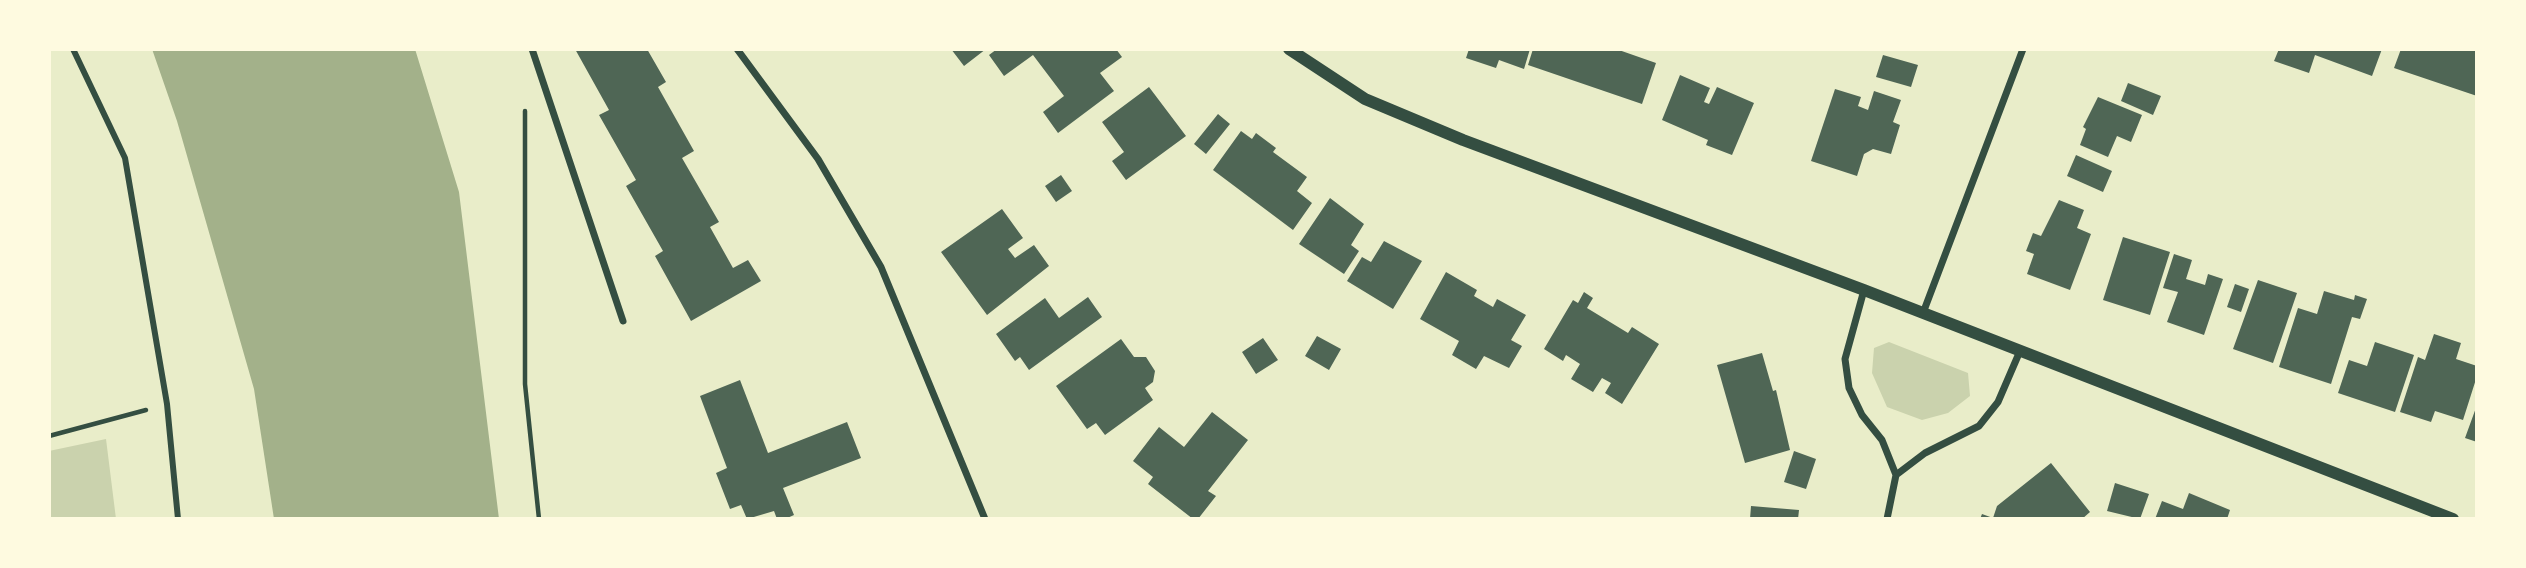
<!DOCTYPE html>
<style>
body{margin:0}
#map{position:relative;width:2526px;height:568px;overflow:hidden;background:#e9edc9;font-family:Raleway,sans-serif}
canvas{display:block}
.frame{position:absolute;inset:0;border:51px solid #fefae0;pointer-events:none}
</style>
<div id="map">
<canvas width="2526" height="568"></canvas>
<div class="frame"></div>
</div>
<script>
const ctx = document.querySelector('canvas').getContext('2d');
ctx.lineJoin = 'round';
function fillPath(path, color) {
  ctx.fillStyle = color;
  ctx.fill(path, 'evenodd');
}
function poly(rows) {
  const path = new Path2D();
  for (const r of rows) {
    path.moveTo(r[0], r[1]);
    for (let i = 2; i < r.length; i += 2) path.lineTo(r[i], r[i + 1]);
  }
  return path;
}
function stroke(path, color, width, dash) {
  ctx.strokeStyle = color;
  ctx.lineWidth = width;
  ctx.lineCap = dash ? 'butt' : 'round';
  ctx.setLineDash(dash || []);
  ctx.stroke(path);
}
fillPath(poly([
 [1889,342,1968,373,1970,396,1948,413,1922,420,1887,407,1872,373,1874,348],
 [106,439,116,519,49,519,49,451]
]), '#cad2ad');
fillPath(poly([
 [152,49,415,49,459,192,499,519,274,519,254,389,177,121]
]), '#a3b18a');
fillPath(poly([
 [575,49,647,49,666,82,658,87,694,151,682,158,719,222,710,227,733,268,748,260,761,281,691,321,655,256,663,251,626,186,636,180,599,115,609,110],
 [951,49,986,49,964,66],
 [997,49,1116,49,1122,57,1100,73,1114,91,1058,133,1043,112,1064,96,1033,55,1004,76,989,55],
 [1469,49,1530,49,1524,69,1499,60,1496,68,1466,58],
 [1533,49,1616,49,1656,63,1642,104,1528,65],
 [2279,49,2382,49,2372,76,2315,55,2309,73,2274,61],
 [2401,49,2477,49,2477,96,2394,68],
 [1883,55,1918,65,1911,87,1876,77],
 [1680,75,1710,88,1704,102,1709,104,1717,87,1754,103,1732,155,1706,145,1708,140,1662,120],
 [2128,83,2161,96,2153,115,2121,101],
 [1149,87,1186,136,1126,180,1112,161,1124,152,1102,122],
 [1835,89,1861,97,1858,106,1868,110,1874,91,1901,100,1893,122,1900,125,1891,154,1873,149,1864,154,1857,176,1811,161],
 [2098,97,2142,115,2131,142,2117,136,2108,157,2080,145,2086,129,2083,127],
 [1218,114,1230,124,1206,154,1194,144],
 [1241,131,1252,139,1256,133,1276,148,1273,152,1307,177,1297,191,1312,203,1293,230,1213,170],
 [2076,155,2112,171,2103,192,2067,176],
 [1061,175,1072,191,1056,202,1045,186],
 [1330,198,1364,224,1351,245,1359,251,1344,274,1299,244],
 [2059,200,2084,210,2077,228,2091,234,2070,290,2027,274,2034,254,2026,251,2033,233,2041,236],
 [1002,209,1023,238,1008,249,1015,258,1034,245,1049,266,987,315,941,252],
 [2123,237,2170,252,2150,315,2103,300],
 [1384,241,1422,261,1393,309,1347,281,1362,257,1371,262],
 [2174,254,2192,260,2186,279,2205,285,2208,274,2223,279,2204,335,2167,322,2178,292,2163,288],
 [1446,272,1477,290,1474,296,1493,307,1497,299,1526,315,1511,340,1522,346,1509,368,1484,356,1476,369,1452,355,1459,341,1420,319],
 [2258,280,2297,293,2273,363,2233,349],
 [2235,284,2249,289,2241,312,2227,307],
 [2324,291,2354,300,2355,295,2367,299,2360,319,2352,317,2331,384,2279,367,2298,308,2317,314],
 [1584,292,1593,298,1587,308,1628,333,1632,327,1659,344,1622,404,1605,393,1611,383,1602,378,1593,392,1571,379,1580,364,1566,355,1563,361,1544,349,1573,300,1578,303],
 [1088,297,1102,317,1029,370,1020,357,1015,361,996,334,1045,298,1059,318],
 [2434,334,2461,343,2456,359,2477,366,2477,376,2463,420,2435,411,2431,422,2400,412,2418,357,2425,360],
 [1317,336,1341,349,1329,370,1305,356],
 [1263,338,1278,360,1256,374,1242,352],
 [1121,339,1134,357,1146,357,1155,371,1153,382,1145,388,1153,400,1105,435,1096,423,1087,429,1056,386],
 [2375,342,2414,355,2395,412,2338,393,2349,360,2367,366],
 [1762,353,1773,391,1776,390,1790,450,1745,463,1717,365],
 [740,380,768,453,847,422,861,458,783,488,794,515,785,519,777,519,774,511,747,519,741,505,730,509,716,473,727,468,700,396],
 [2477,405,2477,442,2465,438],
 [1212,412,1248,440,1208,491,1216,496,1198,519,1193,519,1148,484,1153,477,1133,461,1159,427,1184,447],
 [1794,451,1816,459,1806,489,1784,482],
 [2051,463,2090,512,2082,519,1980,519,1982,514,1993,518,1997,506],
 [2115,483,2149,494,2140,519,2107,511],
 [2189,493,2230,510,2227,519,2155,519,2162,501,2183,509],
 [1751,506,1799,510,1798,519,1750,519]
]), '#4f6655');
stroke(poly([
 [525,111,525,384,539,519],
 [49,436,146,410]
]), '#344e41', 4.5);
stroke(poly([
 [73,49,125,158,167,404,178,519]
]), '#344e41', 6);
stroke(poly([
 [532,49,623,321],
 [737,49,818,159,881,267,985,519],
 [1864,290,1845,359,1849,388,1862,415,1882,440,1896,475,1925,453,1979,426,1998,402,2020,351],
 [1923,313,2023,49],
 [1887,519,1896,475]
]), '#344e41', 7);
stroke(poly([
 [1289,49,1365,99,1463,140,1864,290,2453,519]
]), '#344e41', 12);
</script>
